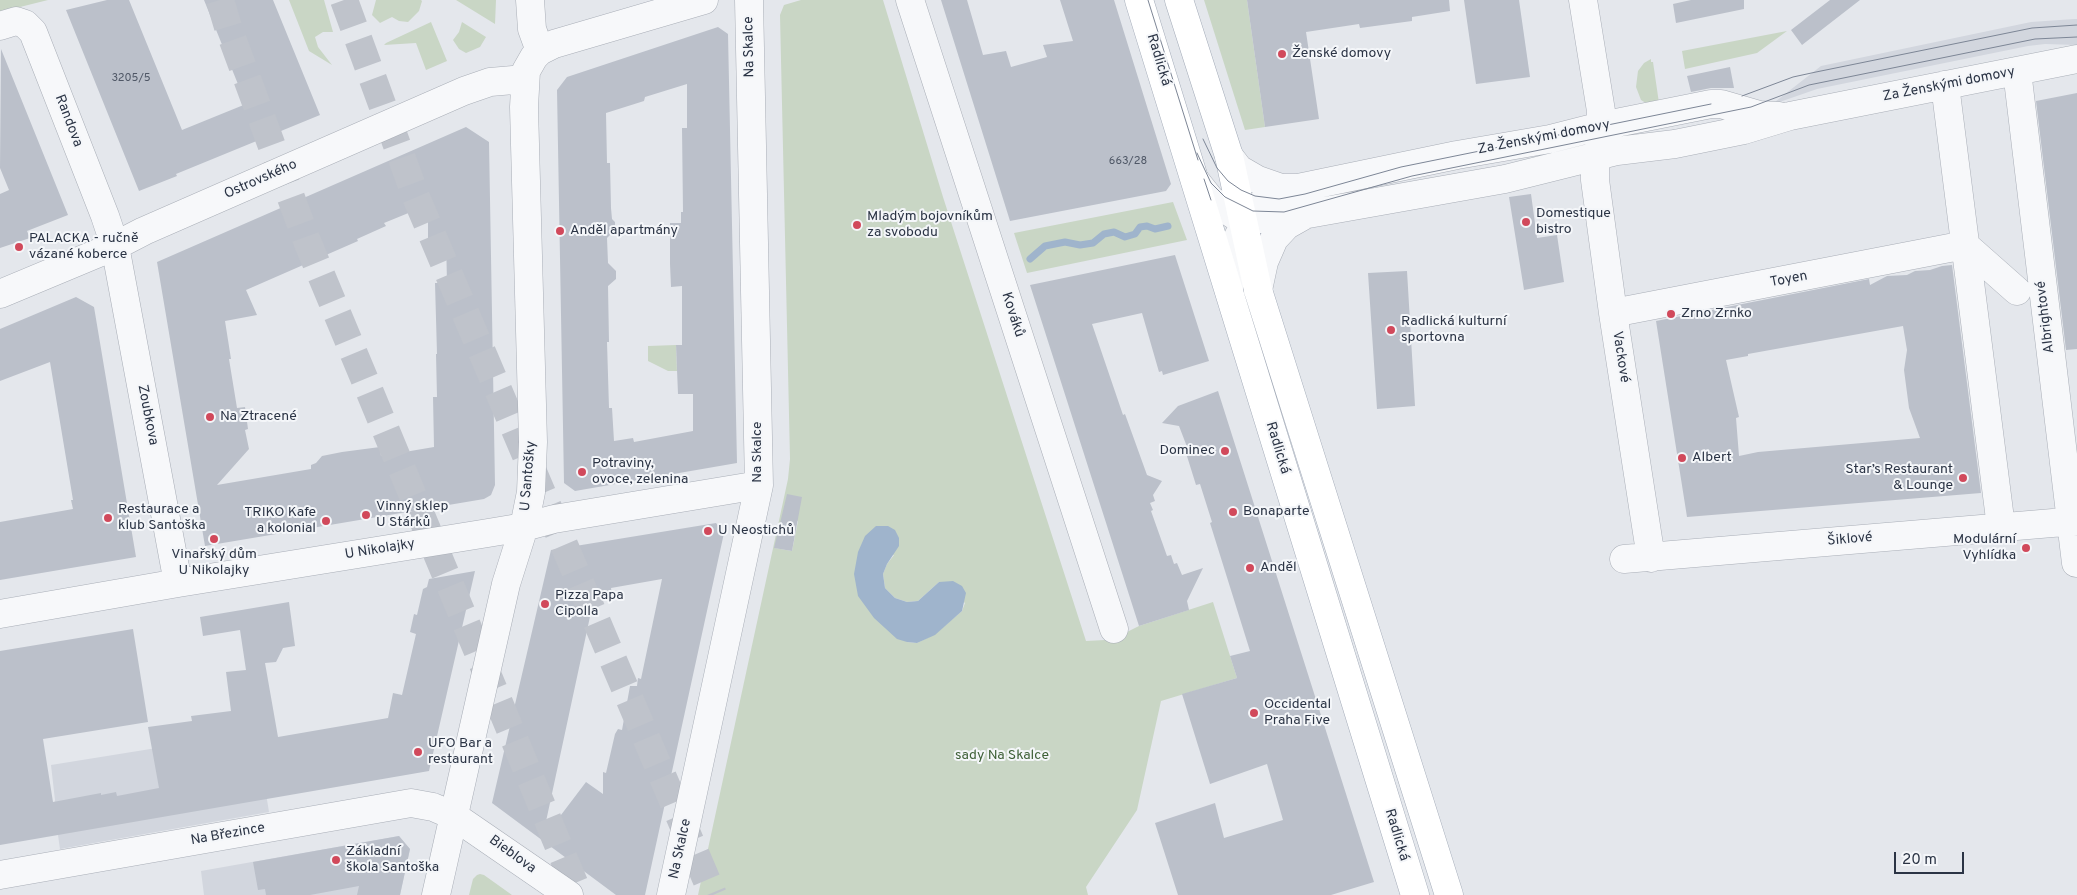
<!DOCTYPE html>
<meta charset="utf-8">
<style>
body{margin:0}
#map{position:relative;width:2077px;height:895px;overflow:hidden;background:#e4e7ec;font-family:Overpass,sans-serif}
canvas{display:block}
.scale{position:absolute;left:1894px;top:852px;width:70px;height:22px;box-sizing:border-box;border:2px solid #2b3445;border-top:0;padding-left:6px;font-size:15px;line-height:18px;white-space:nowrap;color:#2b3445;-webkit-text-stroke:4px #f4f6f9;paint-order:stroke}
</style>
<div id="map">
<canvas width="2077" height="895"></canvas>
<div class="scale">20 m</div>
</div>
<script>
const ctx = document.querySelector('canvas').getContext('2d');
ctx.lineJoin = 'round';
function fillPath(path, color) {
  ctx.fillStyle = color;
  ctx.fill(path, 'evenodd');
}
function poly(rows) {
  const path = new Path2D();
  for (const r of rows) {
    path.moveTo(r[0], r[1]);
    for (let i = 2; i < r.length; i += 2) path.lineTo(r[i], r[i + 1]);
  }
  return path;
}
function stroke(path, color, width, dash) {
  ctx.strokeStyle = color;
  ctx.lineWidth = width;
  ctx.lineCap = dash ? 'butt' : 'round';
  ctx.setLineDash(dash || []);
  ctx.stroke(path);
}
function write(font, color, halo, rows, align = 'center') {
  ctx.font = font + ' Overpass,sans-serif';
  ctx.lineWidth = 4;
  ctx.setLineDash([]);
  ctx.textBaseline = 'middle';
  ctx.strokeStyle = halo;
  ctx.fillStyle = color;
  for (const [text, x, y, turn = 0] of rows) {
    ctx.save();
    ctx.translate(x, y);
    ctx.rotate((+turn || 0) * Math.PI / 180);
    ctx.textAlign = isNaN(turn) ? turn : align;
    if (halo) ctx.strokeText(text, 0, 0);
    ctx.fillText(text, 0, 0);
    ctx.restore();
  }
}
fillPath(poly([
 [2074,19,2077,19,2077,45,2045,44,2028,46,1817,89,1771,105,1821,66,2031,22],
 [256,732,269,812,60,849,54,807,55,800,51,765],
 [399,836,410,849,400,895,204,895,201,871]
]), '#d2d6de');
fillPath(poly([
 [0,0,48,0,0,12],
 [289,0,324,0,333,32,323,32,315,37,318,47,332,65,309,51],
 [376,0,421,0,422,1,419,11,408,22,399,21,392,17,380,23,372,15],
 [456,0,496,0,495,24],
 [801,0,883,0,943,197,1086,641,1105,640,1117,637,1139,626,1213,602,1237,678,1161,701,1137,810,1086,887,1088,895,698,895,788,479,790,459,780,15,784,5],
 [782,518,798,521,792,551,775,548],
 [858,552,894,555,887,564,883,574,885,588,895,598,907,602,918,601,939,582,965,603,962,611,935,634,917,643,907,642],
 [1204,0,1247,0,1265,127,1245,130],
 [431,22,447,61,426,70,416,43,384,45,386,43],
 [462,22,486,37,480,47,466,53,459,49,453,40,459,32],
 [1787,31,1757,53,1685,69,1682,51],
 [1651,59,1651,62,1653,62,1659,103,1654,108,1641,100,1636,87,1638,71,1644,63],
 [1173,202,1187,240,1027,273,1014,233],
 [676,345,677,371,668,371,648,361,648,346],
 [480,874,484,875,512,895,469,895,473,879,477,875]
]), '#c9d6c5');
fillPath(poly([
 [876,526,888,526,895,530,899,538,899,546,887,564,883,574,885,588,895,598,907,602,918,601,939,582,953,581,962,586,966,593,962,611,935,635,917,643,907,642,897,639,874,618,858,596,854,574,858,552,865,536]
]), '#9fb4cc');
stroke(poly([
 [1030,259,1045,246,1065,242,1080,245,1093,243,1104,234,1114,232,1125,237,1135,234,1140,227,1147,226,1155,229,1168,226]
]), '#9fb4cc', 7);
fillPath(poly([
 [107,0,129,0,182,130,246,104,204,0,273,0,320,115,176,174,177,176,139,191,66,10],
 [941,0,967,0,983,55,1006,51,1011,67,1047,57,1043,45,1073,41,1060,0,1114,0,1171,184,1166,191,1010,221],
 [1247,0,1449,0,1450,11,1412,17,1412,21,1360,28,1359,24,1306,32,1319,119,1265,127],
 [1464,0,1519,0,1530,77,1476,84],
 [1691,0,1744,0,1744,9,1676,23,1673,4],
 [1830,0,1860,0,1802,45,1791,30],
 [718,27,728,34,737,463,575,491,564,483,557,90,567,77],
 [687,84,687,128,682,128,683,212,681,212,681,223,670,223,670,264,671,287,682,286,682,345,676,345,678,394,693,394,693,431,634,442,633,438,614,441,612,408,609,408,607,342,609,342,608,286,616,279,616,271,608,263,607,238,615,230,615,222,612,219,611,208,610,163,607,163,606,113,644,101,645,97],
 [1,49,68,215,27,231,30,238,0,248,0,194,9,190,0,168],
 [1730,67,1734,88,1711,88,1691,92,1687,76],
 [2077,93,2077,349,2066,350,2036,101],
 [466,127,489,142,495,485,491,495,484,499,205,546,157,262],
 [428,205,428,238,446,238,447,283,435,283,437,354,436,354,437,397,433,397,434,447,381,456,380,447,342,452,322,456,316,463,311,465,311,469,217,485,249,449,245,430,248,429,245,407,237,408,229,359,231,359,225,321,257,315,246,290,358,241,357,239,386,226,384,223],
 [1531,194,1537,238,1557,235,1564,282,1524,290,1509,197],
 [1175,255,1209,361,1163,375,1162,371,1159,372,1142,313,1092,324,1123,415,1125,414,1147,475,1162,481,1153,495,1155,501,1150,503,1153,510,1151,511,1167,556,1171,555,1174,564,1177,563,1182,575,1203,568,1187,601,1189,610,1139,626,1030,285],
 [1952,265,1981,493,1687,517,1656,321,1869,279,1870,285,1887,276,1907,275,1915,271,1930,270,1942,266],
 [1903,326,1907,350,1904,370,1909,408,1920,438,1758,452,1739,456,1736,418,1739,417,1726,360,1748,356,1748,354],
 [1407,271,1415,406,1377,409,1368,273],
 [76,297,94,307,136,557,0,580,0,522,73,509,71,500,73,500,50,362,0,381,0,329],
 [1218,391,1374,882,1331,895,1178,895,1155,823,1215,803,1224,838,1283,820,1267,764,1210,784,1182,694,1237,678,1230,656,1250,651,1210,523,1212,522,1200,484,1196,485,1186,453,1189,452,1179,426,1162,423,1178,406],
 [787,494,802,497,792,551,774,548],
 [716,523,724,533,645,895,616,895,492,803,551,550],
 [662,579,641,679,638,678,637,686,630,686,622,730,618,729,615,734,606,773,603,772,603,794,586,782,542,840,594,598,612,595,611,588],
 [475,571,429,771,0,845,0,651,133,629,148,722,43,739,53,802,101,793,101,795,116,792,117,796,159,788,148,727,192,721,191,716,231,711,226,672,246,670,240,630,203,636,200,617,289,602,295,646,283,648,276,662,265,663,278,737,388,718,393,693,402,695,416,634,410,632,414,614,417,615,423,589,427,587,429,579],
 [399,836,410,849,400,895,357,895,359,886,310,895,266,895,265,889,258,890,253,862]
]), '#bbc0ca');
stroke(poly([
 [220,0,228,27,307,241,579,895],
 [344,0,416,197,713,895]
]), '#bfc3cb', 28, [28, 14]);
const minor = poly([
 [530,0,532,29,540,51],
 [910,0,1114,629],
 [1583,0,1601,111,1601,137,1595,168,1595,180,1613,313,1651,558],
 [0,26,16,21,25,24,33,32,105,216,115,246,178,583],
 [2017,71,2076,563],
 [1945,85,2001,527],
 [1229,156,1239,169,1258,180,1281,188,1297,188],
 [1195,180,1211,200,1234,215,1247,219,1280,219,1505,179,1617,151,1675,144,1744,130,1790,116,2077,59],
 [1965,245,2017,291],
 [1229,290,1229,275,1232,249,1247,219,1263,202,1298,188,1457,155,1550,139,1601,126,1711,104,1721,104,1759,115,1779,116],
 [1258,290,1264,262,1274,239,1287,225,1303,216],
 [0,294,115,246,144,231,464,91,490,82,525,79],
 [1613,313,1965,245],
 [1624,559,2077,521],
 [0,614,178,583,488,533,524,527,554,519,759,485],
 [0,875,411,803,433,807,454,816,569,895],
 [436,895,506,584,524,527,531,492,533,442,524,107,526,71,534,57,540,51,554,44,704,0],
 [671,895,759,485,749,0]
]);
const major = poly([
 [1139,0,1415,895],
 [1179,0,1229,156,1258,290,1449,895]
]);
stroke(minor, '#a9aeb7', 29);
stroke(major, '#a3abb8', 29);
stroke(minor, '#f7f8fa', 28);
stroke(major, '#fff', 28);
stroke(poly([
 [1148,0,1198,160],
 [1742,96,1793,77,1816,72,2032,28,2077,25],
 [1203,139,1217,168,1228,181,1241,190,1255,196,1279,199,1305,194,1401,167,1711,104],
 [1197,153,1211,183,1225,197,1253,211,1284,212,1412,176,1751,107,1809,85,2035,39,2077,37],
 [1204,179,1211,200]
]), '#7d8696', 1);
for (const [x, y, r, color] of [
 [1282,54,5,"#d1495b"],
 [1526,222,5,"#d1495b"],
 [857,225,5,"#d1495b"],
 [560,231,5,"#d1495b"],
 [19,247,5,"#d1495b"],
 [1671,314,5,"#d1495b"],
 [1391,330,5,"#d1495b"],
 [210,417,5,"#d1495b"],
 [1225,451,5,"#d1495b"],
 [1682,458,5,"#d1495b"],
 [582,472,5,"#d1495b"],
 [1963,478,5,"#d1495b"],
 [1233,512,5,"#d1495b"],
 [366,515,5,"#d1495b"],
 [108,518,5,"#d1495b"],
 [326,521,5,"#d1495b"],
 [708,531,5,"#d1495b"],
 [214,539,5,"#d1495b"],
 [2026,548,5,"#d1495b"],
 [1250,568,5,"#d1495b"],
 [545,604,5,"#d1495b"],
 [1254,713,5,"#d1495b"],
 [418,752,5,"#d1495b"],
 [336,860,5,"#d1495b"]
]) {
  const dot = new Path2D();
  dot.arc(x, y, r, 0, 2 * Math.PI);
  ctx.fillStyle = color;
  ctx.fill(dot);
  stroke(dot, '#f4f6f9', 2);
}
write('11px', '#4f5766', null, [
 ["3205/5",131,79],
 ["663/28",1128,162]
]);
write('14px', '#2b3445', '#f4f6f9', [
 ["Na Skalce",750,47,-91],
 ["Radlická",1158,60,73],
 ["Za Ženskými domovy",1949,85,-11],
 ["Randova",68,121,69],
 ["Za Ženskými domovy",1544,138,-11],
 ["Ostrovského",261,180,-24],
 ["Toyen",1789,280,-11],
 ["Kováků",1012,315,72],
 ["Albrightové",2046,317,-97],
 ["Vackové",1620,357,81],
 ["Zoubkova",147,415,79],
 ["Radlická",1277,448,73],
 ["Na Skalce",758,452,-90],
 ["U Santošky",529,476,-85],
 ["Šiklové",1850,540,-5],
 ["U Nikolajky",380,550,-9],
 ["Na Březince",228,835,-10],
 ["Radlická",1396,835,73],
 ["Na Skalce",681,849,-78],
 ["Bieblova",512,855,36]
]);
write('14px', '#2b3445', '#f4f6f9', [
 ["Ženské domovy",1292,54],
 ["Domestique",1536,214],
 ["bistro",1536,230],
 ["Mladým bojovníkům",867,217],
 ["za svobodu",867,233],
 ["Anděl apartmány",570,231],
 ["PALACKA - ručně",29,239],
 ["vázané koberce",29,255],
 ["Zrno Zrnko",1681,314],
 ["Radlická kulturní",1401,322],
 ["sportovna",1401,338],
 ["Na Ztracené",220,417],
 ["Dominec",1215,451,"right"],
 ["Albert",1692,458],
 ["Potraviny,",592,464],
 ["ovoce, zelenina",592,480],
 ["Star’s Restaurant",1953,470,"right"],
 ["& Lounge",1953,486,"right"],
 ["Vinný sklep",376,507],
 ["U Stárků",376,523],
 ["Restaurace a",118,510],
 ["klub Santoška",118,526],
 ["Bonaparte",1243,512],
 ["TRIKO Kafe",316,513,"right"],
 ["a kolonial",316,529,"right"],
 ["U Neostichů",718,531],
 ["Modulární",2016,540,"right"],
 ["Vyhlídka",2016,556,"right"],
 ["Vinařský dům",214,555,"center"],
 ["U Nikolajky",214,571,"center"],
 ["Anděl",1260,568],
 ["Pizza Papa",555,596],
 ["Cipolla",555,612],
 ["Occidental",1264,705],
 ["Praha Five",1264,721],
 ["UFO Bar a",428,744],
 ["restaurant",428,760],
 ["Základní",346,852],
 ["škola Santoška",346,868]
], 'left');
write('14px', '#3f6138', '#f4f6f9', [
 ["sady Na Skalce",1002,756]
]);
</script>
